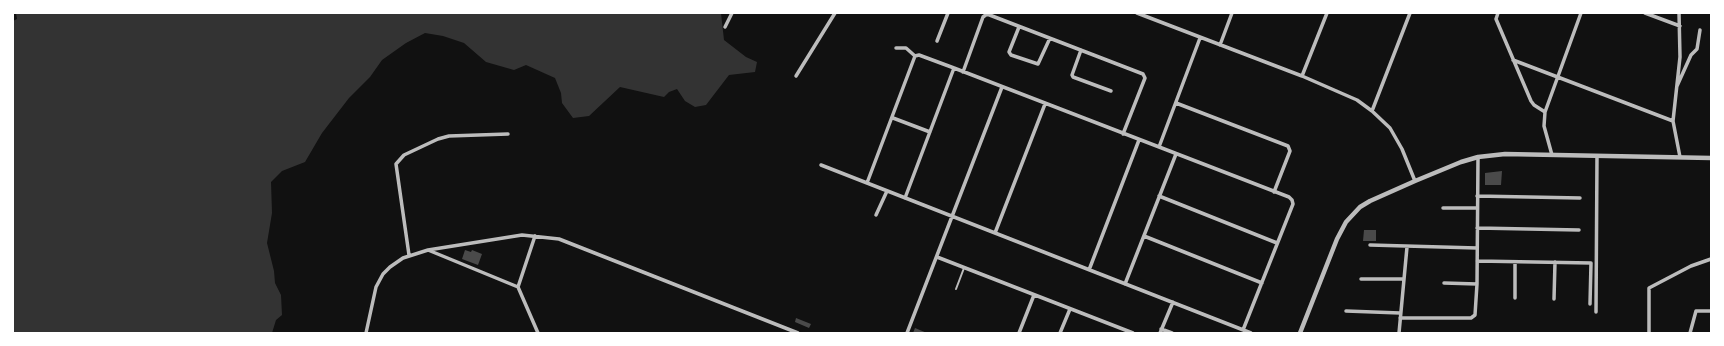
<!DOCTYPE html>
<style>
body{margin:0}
#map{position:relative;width:1724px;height:346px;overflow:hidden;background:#111;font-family:Overpass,sans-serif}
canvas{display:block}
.frame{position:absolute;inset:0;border:14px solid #fff;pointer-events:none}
</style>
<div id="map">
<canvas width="1724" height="346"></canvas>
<div class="frame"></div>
</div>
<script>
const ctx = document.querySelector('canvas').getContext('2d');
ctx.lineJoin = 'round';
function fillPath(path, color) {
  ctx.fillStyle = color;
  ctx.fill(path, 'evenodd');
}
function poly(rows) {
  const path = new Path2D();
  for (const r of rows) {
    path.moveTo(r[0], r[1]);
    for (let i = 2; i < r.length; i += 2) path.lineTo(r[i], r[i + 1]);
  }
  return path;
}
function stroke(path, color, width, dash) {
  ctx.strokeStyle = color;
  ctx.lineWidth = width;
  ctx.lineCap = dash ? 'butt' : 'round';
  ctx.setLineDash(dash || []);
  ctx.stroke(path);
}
fillPath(poly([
 [16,13,721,13,724,40,746,57,757,62,755,72,729,75,706,105,695,107,685,101,677,89,669,92,664,97,620,87,589,116,573,118,562,103,561,93,555,78,526,65,514,70,486,62,464,43,443,36,425,33,406,43,382,60,370,77,349,98,322,133,305,162,282,171,271,182,272,213,267,243,274,271,275,283,281,295,282,315,276,320,272,333,13,333,13,21,17,19]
]), '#333');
fillPath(poly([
 [1502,171,1501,185,1485,185,1485,173],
 [1364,230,1376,230,1376,241,1363,241],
 [465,250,471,252,472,250,482,254,478,265,462,259],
 [796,318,811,324,809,328,795,322],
 [915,328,927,333,913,333]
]), '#4a4a4a');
stroke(poly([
 [956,289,964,268]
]), '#bcbcbc', 2);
stroke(poly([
 [1137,13,1302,76,1357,100,1372,111,1390,128,1402,149,1415,181],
 [1498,13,1496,19,1531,101,1534,105,1545,112],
 [1645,13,1680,26],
 [1679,13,1680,57,1673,121,1680,157],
 [725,27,732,13],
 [1019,27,1009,52,1011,55,1038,64,1050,38],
 [937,41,948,13],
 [1220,45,1232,13],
 [1081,50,1072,75,1073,77,1111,91],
 [915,56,919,55,954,68,1289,197,1292,200,1293,204,1243,330],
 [1513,60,1673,121],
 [963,72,983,17,987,14,1143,74,1145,78,1123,134],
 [796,76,835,13],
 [1302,76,1327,13],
 [1677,86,1691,55,1697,49,1700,30],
 [1176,103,1288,146,1290,151,1274,192],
 [1372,111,1410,13],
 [893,118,930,132],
 [1159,147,1200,38],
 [1552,155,1544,126,1545,112,1581,13],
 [821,165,1251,333],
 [867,183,915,56,906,48,896,48],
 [1159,196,1277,243],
 [1477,196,1580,198],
 [905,198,954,68],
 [1443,208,1477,208],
 [876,215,887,191],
 [1477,228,1579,230],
 [995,233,1045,104],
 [1144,236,1262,283],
 [1370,245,1477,248],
 [428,250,518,287,535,236],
 [409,255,396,164,404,155,438,139,449,136,508,134],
 [937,257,1133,333],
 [1477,261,1591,263,1590,304],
 [1089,270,1139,140],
 [1361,279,1404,279],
 [1444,283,1477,284],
 [1125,284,1176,154],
 [518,287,538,333],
 [1515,298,1515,262],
 [1554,299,1555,262],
 [1346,311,1400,313],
 [1596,312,1597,156],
 [1400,318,1471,318,1475,315,1477,284,1478,157],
 [1161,329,1172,333],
 [366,333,376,287,383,274,390,267,403,258,428,250,522,235,559,239,798,333],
 [907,333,1002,87],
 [1019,333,1034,295],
 [1060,333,1070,309],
 [1160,333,1173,302],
 [1399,333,1407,247],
 [1649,333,1649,288,1691,266,1711,259],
 [1690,333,1696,311,1711,311]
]), '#bcbcbc', 3.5);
stroke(poly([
 [1300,333,1337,239,1346,222,1360,207,1370,201,1415,181,1461,162,1478,157,1505,154,1711,158]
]), '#bcbcbc', 4.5);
</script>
